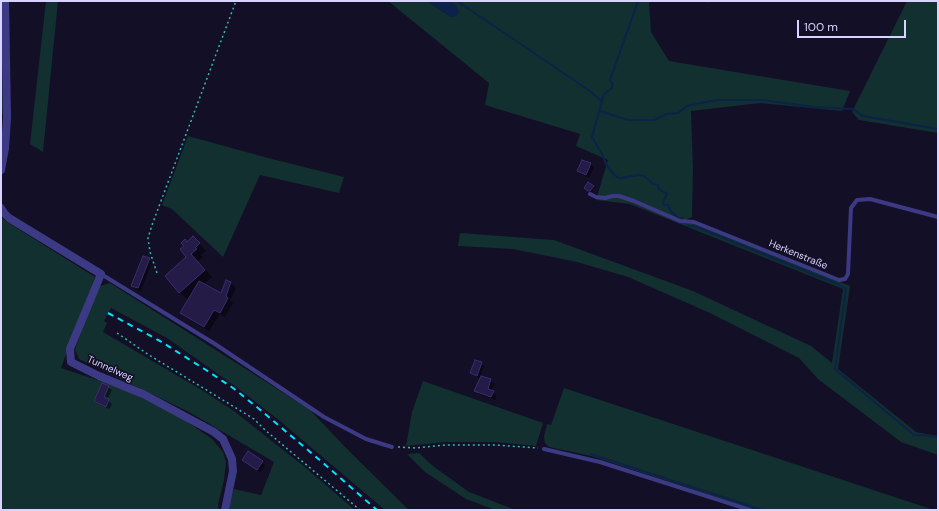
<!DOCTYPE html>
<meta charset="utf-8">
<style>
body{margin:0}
#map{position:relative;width:939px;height:511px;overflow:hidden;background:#130f26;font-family:"DM Sans",sans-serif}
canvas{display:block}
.frame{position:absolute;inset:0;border:2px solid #d9d4ff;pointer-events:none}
.scale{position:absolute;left:797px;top:20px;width:109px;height:18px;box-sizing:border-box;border:2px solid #d9d4ff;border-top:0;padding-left:5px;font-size:12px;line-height:14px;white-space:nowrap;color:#d9d4ff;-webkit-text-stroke:3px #130f26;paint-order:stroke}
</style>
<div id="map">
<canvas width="939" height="511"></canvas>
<div class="frame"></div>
<div class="scale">100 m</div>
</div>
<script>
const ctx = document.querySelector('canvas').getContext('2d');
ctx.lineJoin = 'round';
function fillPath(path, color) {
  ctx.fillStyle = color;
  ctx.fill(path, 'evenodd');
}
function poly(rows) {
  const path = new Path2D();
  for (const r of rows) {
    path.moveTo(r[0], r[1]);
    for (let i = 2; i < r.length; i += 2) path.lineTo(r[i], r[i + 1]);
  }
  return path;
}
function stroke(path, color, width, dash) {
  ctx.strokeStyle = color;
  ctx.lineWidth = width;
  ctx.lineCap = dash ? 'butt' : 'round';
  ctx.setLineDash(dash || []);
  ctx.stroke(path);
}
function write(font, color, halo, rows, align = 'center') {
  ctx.font = font + ' "DM Sans",sans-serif';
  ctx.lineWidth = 3.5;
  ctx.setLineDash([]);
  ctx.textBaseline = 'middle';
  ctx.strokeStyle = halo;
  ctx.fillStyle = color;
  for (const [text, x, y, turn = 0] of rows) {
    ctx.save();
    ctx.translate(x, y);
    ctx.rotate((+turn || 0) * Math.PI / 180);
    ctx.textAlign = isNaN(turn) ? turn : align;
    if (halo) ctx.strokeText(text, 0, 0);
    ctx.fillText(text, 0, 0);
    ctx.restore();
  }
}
fillPath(poly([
 [1,1,3,110,1,124],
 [46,1,58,1,43,152,30,144],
 [388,1,427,1,451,17,457,7,450,1,649,1,651,32,669,61,850,91,842,111,760,103,691,111,693,169,692,217,679,223,695,224,850,286,838,369,916,432,938,436,938,455,901,442,818,379,799,358,710,313,628,277,577,262,513,249,458,246,460,233,554,240,693,291,811,346,832,363,843,289,630,204,596,200,608,160,576,146,580,134,485,105,489,83],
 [907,1,938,1,938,133,859,120,852,112],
 [188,136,268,158,344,177,339,193,260,175,223,257,172,209,162,205],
 [1,217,7,222,95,277,61,368,121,388,142,398,185,420,212,439,223,452,226,462,224,480,218,505,219,510,1,510],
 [110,283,309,409,349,451,409,510,385,510,280,421,235,386,167,338,111,308,104,321,107,323,103,332,200,389,234,411,306,468,355,510,228,510,234,489,261,495,274,462,189,412,79,359,75,350,97,287],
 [423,381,543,423,536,446,496,442,445,442,406,446,412,412],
 [564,388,934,510,756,510,591,456,549,447,545,443,544,436,547,424,551,425],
 [419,453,433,466,469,492,516,510,495,510,466,499,425,472,407,454]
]), '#12302f');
fillPath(poly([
 [427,1,450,1,457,7,459,13,455,17,451,17]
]), '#0c2248');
fillPath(poly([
 [590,164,594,167,589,178,581,174,578,171],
 [593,186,594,188,592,192,586,189],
 [193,237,206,251,201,255,203,257,198,261,212,277,203,285,221,295,231,283,236,288,230,301,233,303,225,317,220,314,209,331,187,318,182,313,192,294,187,299,180,292,188,257,187,243],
 [149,259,152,262,141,291,136,289,133,286],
 [481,363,484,366,480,377,490,380,494,384,491,391,496,396,495,400,479,394,476,391,481,379,475,376,472,373],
 [108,387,112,390,107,400,112,404,109,409,98,404,95,401],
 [262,462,265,465,260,472,247,463]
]), '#0007');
stroke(poly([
 [457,1,590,91,602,102],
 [638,1,610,80,613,85,612,88,604,94,592,137,602,154,607,166,613,173,618,178,622,178,638,175,644,176,653,184,658,185,659,189,667,194,663,202,664,205,668,205,670,210,678,218,683,218],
 [600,111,628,120,654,120,667,114,678,113,687,106,706,102,717,100,762,100,815,107,853,109,863,116,938,129],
 [688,226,694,226,840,285,846,289,835,369,914,435,922,435,938,437],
 [591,454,762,510]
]), '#0c2248', 2);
const building = poly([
 [582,160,591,163,586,175,577,171,582,160],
 [588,182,594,186,590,191,588,191,584,188,588,182],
 [193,236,200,243,195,248,197,249,191,254,205,270,179,293,165,276,186,257,180,249,184,246,181,243,185,239,187,242,193,236],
 [143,256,150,258,138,288,131,286,143,256],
 [226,280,231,282,226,296,228,298,220,313,214,310,204,327,180,313,199,281,221,293,226,280],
 [475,360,482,362,477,376,470,373,475,360],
 [481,376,491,379,488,389,494,391,491,397,474,391,481,376],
 [102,383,109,386,104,397,109,399,106,407,94,401,102,383],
 [248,451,263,461,257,470,242,460,248,451]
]);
fillPath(building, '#241b47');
stroke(building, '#3b2d73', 1);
stroke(poly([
 [706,1,710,2],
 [157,273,150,252,148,238,152,225,236,1],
 [117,333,149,355,254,419,265,430,360,510],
 [398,447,416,448,445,445,495,445,538,448]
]), '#2fb8b0', 1.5, [2, 3]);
stroke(poly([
 [590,194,596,197,605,198,613,196,619,196,634,201,680,221,694,222,839,280,845,279,848,274,851,208,857,200,870,199,938,217],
 [101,274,215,344,324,417,366,439,392,447],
 [544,449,600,462,750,510]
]), '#3d3a85', 4);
stroke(poly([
 [1,170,5,148,7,118,5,1],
 [1,208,4,213,9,218,101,274,70,349,71,362,99,376,143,394,214,432,223,439,232,459,233,471,225,510]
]), '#3d3a85', 8);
stroke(poly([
 [108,313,160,341,206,370,233,388,258,408,315,456,377,510]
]), '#00e5ff', 2, [6, 5]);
write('10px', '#d9d4ff', '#130f26', [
 ["Herkenstraße",798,255,22],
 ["Tunnelweg",110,369,24]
]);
</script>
